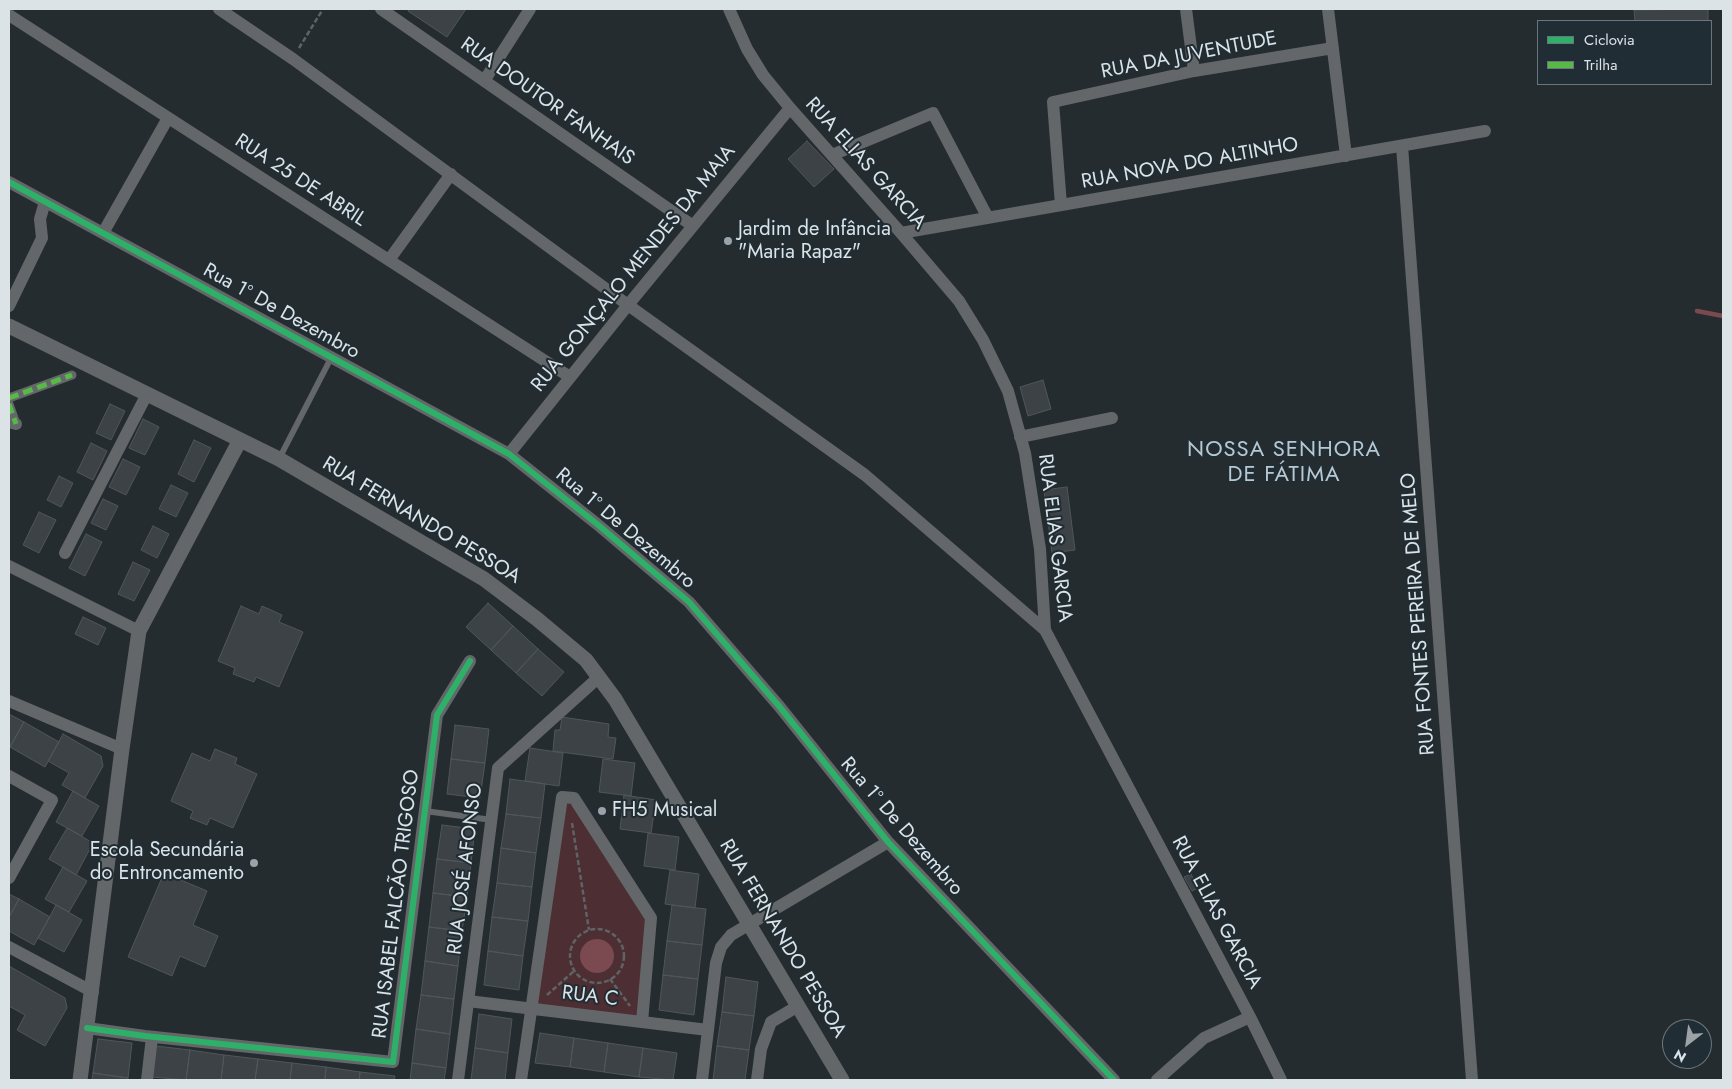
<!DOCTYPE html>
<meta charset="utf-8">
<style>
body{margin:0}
#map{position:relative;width:1732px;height:1089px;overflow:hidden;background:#252c30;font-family:Jost,sans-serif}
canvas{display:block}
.frame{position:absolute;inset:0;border:10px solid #dbe3e7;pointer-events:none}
.legend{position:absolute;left:1537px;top:20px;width:175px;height:65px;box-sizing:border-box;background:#212d34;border:1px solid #6b767c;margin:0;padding:6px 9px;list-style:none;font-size:15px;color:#dbe3e7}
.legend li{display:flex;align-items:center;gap:10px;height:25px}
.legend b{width:25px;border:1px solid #6b767c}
.north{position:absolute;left:1662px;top:1019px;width:50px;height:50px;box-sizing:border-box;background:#212d34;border:1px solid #6b767c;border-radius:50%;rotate:210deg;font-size:14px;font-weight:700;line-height:20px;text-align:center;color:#dbe3e7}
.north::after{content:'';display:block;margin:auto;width:18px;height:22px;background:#9ba3a7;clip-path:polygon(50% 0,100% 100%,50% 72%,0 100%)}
</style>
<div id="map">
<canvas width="1732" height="1089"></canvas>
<div class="frame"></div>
<ul class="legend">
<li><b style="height:6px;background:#2db169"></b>Ciclovia</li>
<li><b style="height:6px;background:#58b947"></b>Trilha</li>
</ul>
<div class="north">N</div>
</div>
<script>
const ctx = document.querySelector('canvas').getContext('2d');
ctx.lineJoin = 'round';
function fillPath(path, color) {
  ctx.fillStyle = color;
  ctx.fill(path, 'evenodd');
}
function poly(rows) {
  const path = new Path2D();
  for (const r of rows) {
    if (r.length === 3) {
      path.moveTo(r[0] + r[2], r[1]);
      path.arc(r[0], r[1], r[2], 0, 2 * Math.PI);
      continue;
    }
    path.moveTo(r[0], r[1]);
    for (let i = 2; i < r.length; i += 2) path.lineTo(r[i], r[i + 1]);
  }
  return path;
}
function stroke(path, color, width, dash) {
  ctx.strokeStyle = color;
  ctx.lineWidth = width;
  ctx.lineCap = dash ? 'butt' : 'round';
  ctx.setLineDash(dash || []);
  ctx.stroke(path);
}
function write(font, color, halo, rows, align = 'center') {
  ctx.font = font + ' Jost,sans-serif';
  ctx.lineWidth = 4;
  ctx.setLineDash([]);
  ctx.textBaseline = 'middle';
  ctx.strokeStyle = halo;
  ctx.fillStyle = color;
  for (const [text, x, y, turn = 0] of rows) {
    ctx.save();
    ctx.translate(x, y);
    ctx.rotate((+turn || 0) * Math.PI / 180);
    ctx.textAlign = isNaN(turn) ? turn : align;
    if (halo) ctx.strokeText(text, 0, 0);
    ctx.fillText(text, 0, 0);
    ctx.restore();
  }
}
fillPath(poly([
 [563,802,575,803,648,919,640,1018,537,1004]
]), '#4c2e33');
fillPath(poly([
 [597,956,17]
]), '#7b4950');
stroke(poly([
 [1697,311,1723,316]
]), '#7b4950', 4.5);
const building = poly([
 [409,9,466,9,447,37,408,11,409,9],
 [1708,9,1708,21,1635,21,1634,10,1708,9],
 [807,141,834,169,814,187,788,159,807,141],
 [1043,380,1051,409,1028,416,1020,387,1043,380],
 [110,404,125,411,111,440,96,433,110,404],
 [143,419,159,427,145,455,129,448,143,419],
 [194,440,211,448,194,482,178,474,194,440],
 [91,443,107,451,93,480,77,472,91,443],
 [123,459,140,467,126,495,109,487,123,459],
 [59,476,73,483,61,507,47,500,59,476],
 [171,485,188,493,176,517,159,509,171,485],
 [1067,487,1075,550,1052,553,1044,490,1067,487],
 [103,499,118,506,106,530,91,523,103,499],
 [39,512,56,520,39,553,23,545,39,512],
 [153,526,169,534,157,558,141,550,153,526],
 [86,534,102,542,85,576,69,568,86,534],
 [133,562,150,570,134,601,118,594,133,562],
 [488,603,513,626,491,650,466,627,488,603],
 [241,606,259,614,262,606,282,615,279,622,303,632,279,687,256,677,254,682,233,674,235,668,218,661,241,606],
 [83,617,106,628,98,645,75,634,83,617],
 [513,626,538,649,516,673,491,650,513,626],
 [538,649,564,672,542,696,516,673,538,649],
 [9,714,24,722,10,747,9,746,9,714],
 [562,717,609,724,608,737,616,738,613,759,553,751,555,730,560,730,562,717],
 [24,722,59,742,45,767,10,747,24,722],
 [455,725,489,729,485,763,451,759,455,725],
 [63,734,101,756,103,766,85,798,62,785,69,773,48,761,63,734],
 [530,748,563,753,559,786,525,781,530,748],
 [215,749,237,758,235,764,257,774,233,828,210,818,207,825,190,818,193,811,171,801,192,753,210,761,215,749],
 [451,759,485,763,480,798,447,794,451,759],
 [603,759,635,763,631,796,599,792,603,759],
 [510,779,545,784,541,818,506,814,510,779],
 [73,791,99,806,82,836,56,822,73,791],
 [624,795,656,800,651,833,620,829,624,795],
 [506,814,541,818,536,853,501,848,506,814],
 [442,825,475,829,471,863,437,859,442,825],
 [67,828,93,843,76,875,49,859,67,828],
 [648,833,679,837,675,870,644,866,648,833],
 [501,848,536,853,532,887,497,883,501,848],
 [437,859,471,863,467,897,433,893,437,859],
 [63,867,87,881,69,912,45,899,63,867],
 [670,870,699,874,695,908,665,904,670,870],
 [164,873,207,891,193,925,218,936,205,967,180,956,172,976,128,957,164,873],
 [1191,874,1198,888,1192,891,1184,877,1191,874],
 [497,883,532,887,528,921,492,917,497,883],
 [433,893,467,897,462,931,429,927,433,893],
 [9,894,19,899,9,917,9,894],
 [19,899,50,917,34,945,9,931,9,917,19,899],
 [56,905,82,920,64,952,38,938,56,905],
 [672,905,706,909,702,945,667,941,672,905],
 [492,917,528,921,523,956,488,951,492,917],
 [429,927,462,931,458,966,425,961,429,927],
 [667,941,702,945,698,979,663,975,667,941],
 [488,951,523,956,519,990,484,985,488,951],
 [425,961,458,966,454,999,421,995,425,961],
 [9,966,65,998,67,1008,45,1046,17,1030,25,1015,9,1006,9,966],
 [663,975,698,979,694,1015,659,1010,663,975],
 [726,977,758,982,754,1016,722,1012,726,977],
 [421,995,454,999,450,1034,416,1029,421,995],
 [722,1012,754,1016,749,1050,717,1046,722,1012],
 [479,1014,512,1019,508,1053,475,1048,479,1014],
 [416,1029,450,1034,446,1068,412,1063,416,1029],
 [540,1033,574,1038,570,1067,535,1063,540,1033],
 [574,1038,608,1043,604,1072,570,1067,574,1038],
 [98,1039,132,1043,128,1078,93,1073,98,1039],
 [608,1043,643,1048,639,1077,604,1072,608,1043],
 [156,1046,190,1050,186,1080,152,1077,156,1046],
 [717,1046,749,1050,745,1080,713,1080,717,1046],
 [475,1048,508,1053,505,1080,471,1080,475,1048],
 [643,1048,677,1053,673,1080,639,1077,643,1048],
 [190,1050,224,1055,221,1080,186,1080,190,1050],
 [224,1055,258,1059,255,1080,221,1080,224,1055],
 [258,1059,292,1063,290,1080,255,1080,258,1059],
 [292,1063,326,1067,325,1080,290,1080,292,1063],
 [412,1063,446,1068,444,1080,410,1080,412,1063],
 [326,1067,360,1072,359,1080,325,1080,326,1067],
 [360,1072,395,1076,394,1080,359,1080,360,1072],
 [93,1073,128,1078,128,1080,92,1080,93,1073]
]);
fillPath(building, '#3d4246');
stroke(building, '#505659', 1);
stroke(poly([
 [299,48,323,9],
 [572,823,589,930],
 [597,956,27],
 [610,979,630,1006],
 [547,995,574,971]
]), '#606365', 2.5, [5, 2.5]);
stroke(poly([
 [279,459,331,358],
 [425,811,492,820]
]), '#646769', 6);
stroke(poly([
 [9,398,72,375],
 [9,404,16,424]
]), '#646769', 9);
stroke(poly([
 [219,9,293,59,628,305,865,475,1045,630],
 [381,9,693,226],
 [729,9,747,49,763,75,790,108,901,233,959,301,983,340,1008,391,1025,453,1040,549,1045,630,1250,1017,1281,1080],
 [1186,9,1194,71],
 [1328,9,1346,156],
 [9,15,570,377],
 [484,81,530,9],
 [1402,146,1472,1080],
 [832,155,933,113,988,218],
 [9,182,509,454,597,524,689,602,779,706,888,842,1114,1080],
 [1061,205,1053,102,1194,71,1333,48],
 [103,233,168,118],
 [901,233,1485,131],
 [389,260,451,174],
 [9,306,42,238,40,219,45,202],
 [9,422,16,424],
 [1020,437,1112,418],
 [509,454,628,305,790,108],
 [65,553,147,394],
 [9,566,139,631],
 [9,701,122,749],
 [9,776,52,800,9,878],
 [9,947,93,992],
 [468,1001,708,1030],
 [87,1028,145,1036,393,1062,437,715,470,661],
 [147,1080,152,1037],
 [458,1080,498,768,599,677],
 [521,1080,562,797,574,798,651,918,642,1022],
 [702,1080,716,963,721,947,731,935,888,842],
 [757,1080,761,1049,771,1022,798,1006],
 [1157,1080,1204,1038,1250,1017]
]), '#646769', 12);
stroke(poly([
 [9,326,279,459,484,579,537,619,586,660,615,699,842,1080],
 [80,1080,122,749,139,631,240,440]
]), '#646769', 15);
stroke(poly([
 [9,398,72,375],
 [9,404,16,424]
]), '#58b947', 5, [10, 5]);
stroke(poly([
 [9,182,509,454,597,524,689,602,779,706,888,842,1114,1080],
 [87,1028,145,1036,393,1062,437,715,470,661]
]), '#2db169', 6);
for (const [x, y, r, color] of [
 [728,241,5,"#9ba3a7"],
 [602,811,5,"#9ba3a7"],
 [254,863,5,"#9ba3a7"]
]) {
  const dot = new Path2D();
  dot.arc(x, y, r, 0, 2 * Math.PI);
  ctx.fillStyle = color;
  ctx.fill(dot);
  stroke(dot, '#212d34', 2);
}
write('20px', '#dbe3e7', '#212d34', [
 ["RUA DA JUVENTUDE",1189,56,-11],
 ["RUA DOUTOR FANHAIS",547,102,35],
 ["RUA ELIAS GARCIA",865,164,48],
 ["RUA NOVA DO ALTINHO",1190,164,-10],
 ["RUA 25 DE ABRIL",300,181,33],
 ["RUA GONÇALO MENDES DA MAIA",634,269,-51],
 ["Rua 1º De Dezembro",281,312,29],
 ["RUA FERNANDO PESSOA",421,521,31],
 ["Rua 1º De Dezembro",625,529,40],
 ["RUA ELIAS GARCIA",1054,538,83],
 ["RUA FONTES PEREIRA DE MELO",1419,614,-94],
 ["Rua 1º De Dezembro",901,827,49],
 ["RUA JOSÉ AFONSO",466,869,-83],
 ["RUA ISABEL FALCÃO TRIGOSO",397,904,-83],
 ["RUA ELIAS GARCIA",1216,913,62],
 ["RUA FERNANDO PESSOA",782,939,59],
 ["RUA C",590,997,7]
]);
write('20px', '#dbe3e7', '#212d34', [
 ["Jardim de Infância",738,230],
 ["\"Maria Rapaz\"",738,253],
 ["FH5 Musical",612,811],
 ["Escola Secundária",244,851,"right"],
 ["do Entroncamento",244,874,"right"]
], 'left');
ctx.letterSpacing = '1px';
write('22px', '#b8c8d1', '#212d34', [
 ["NOSSA SENHORA",1284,451],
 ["DE FÁTIMA",1284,476]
]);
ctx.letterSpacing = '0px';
</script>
